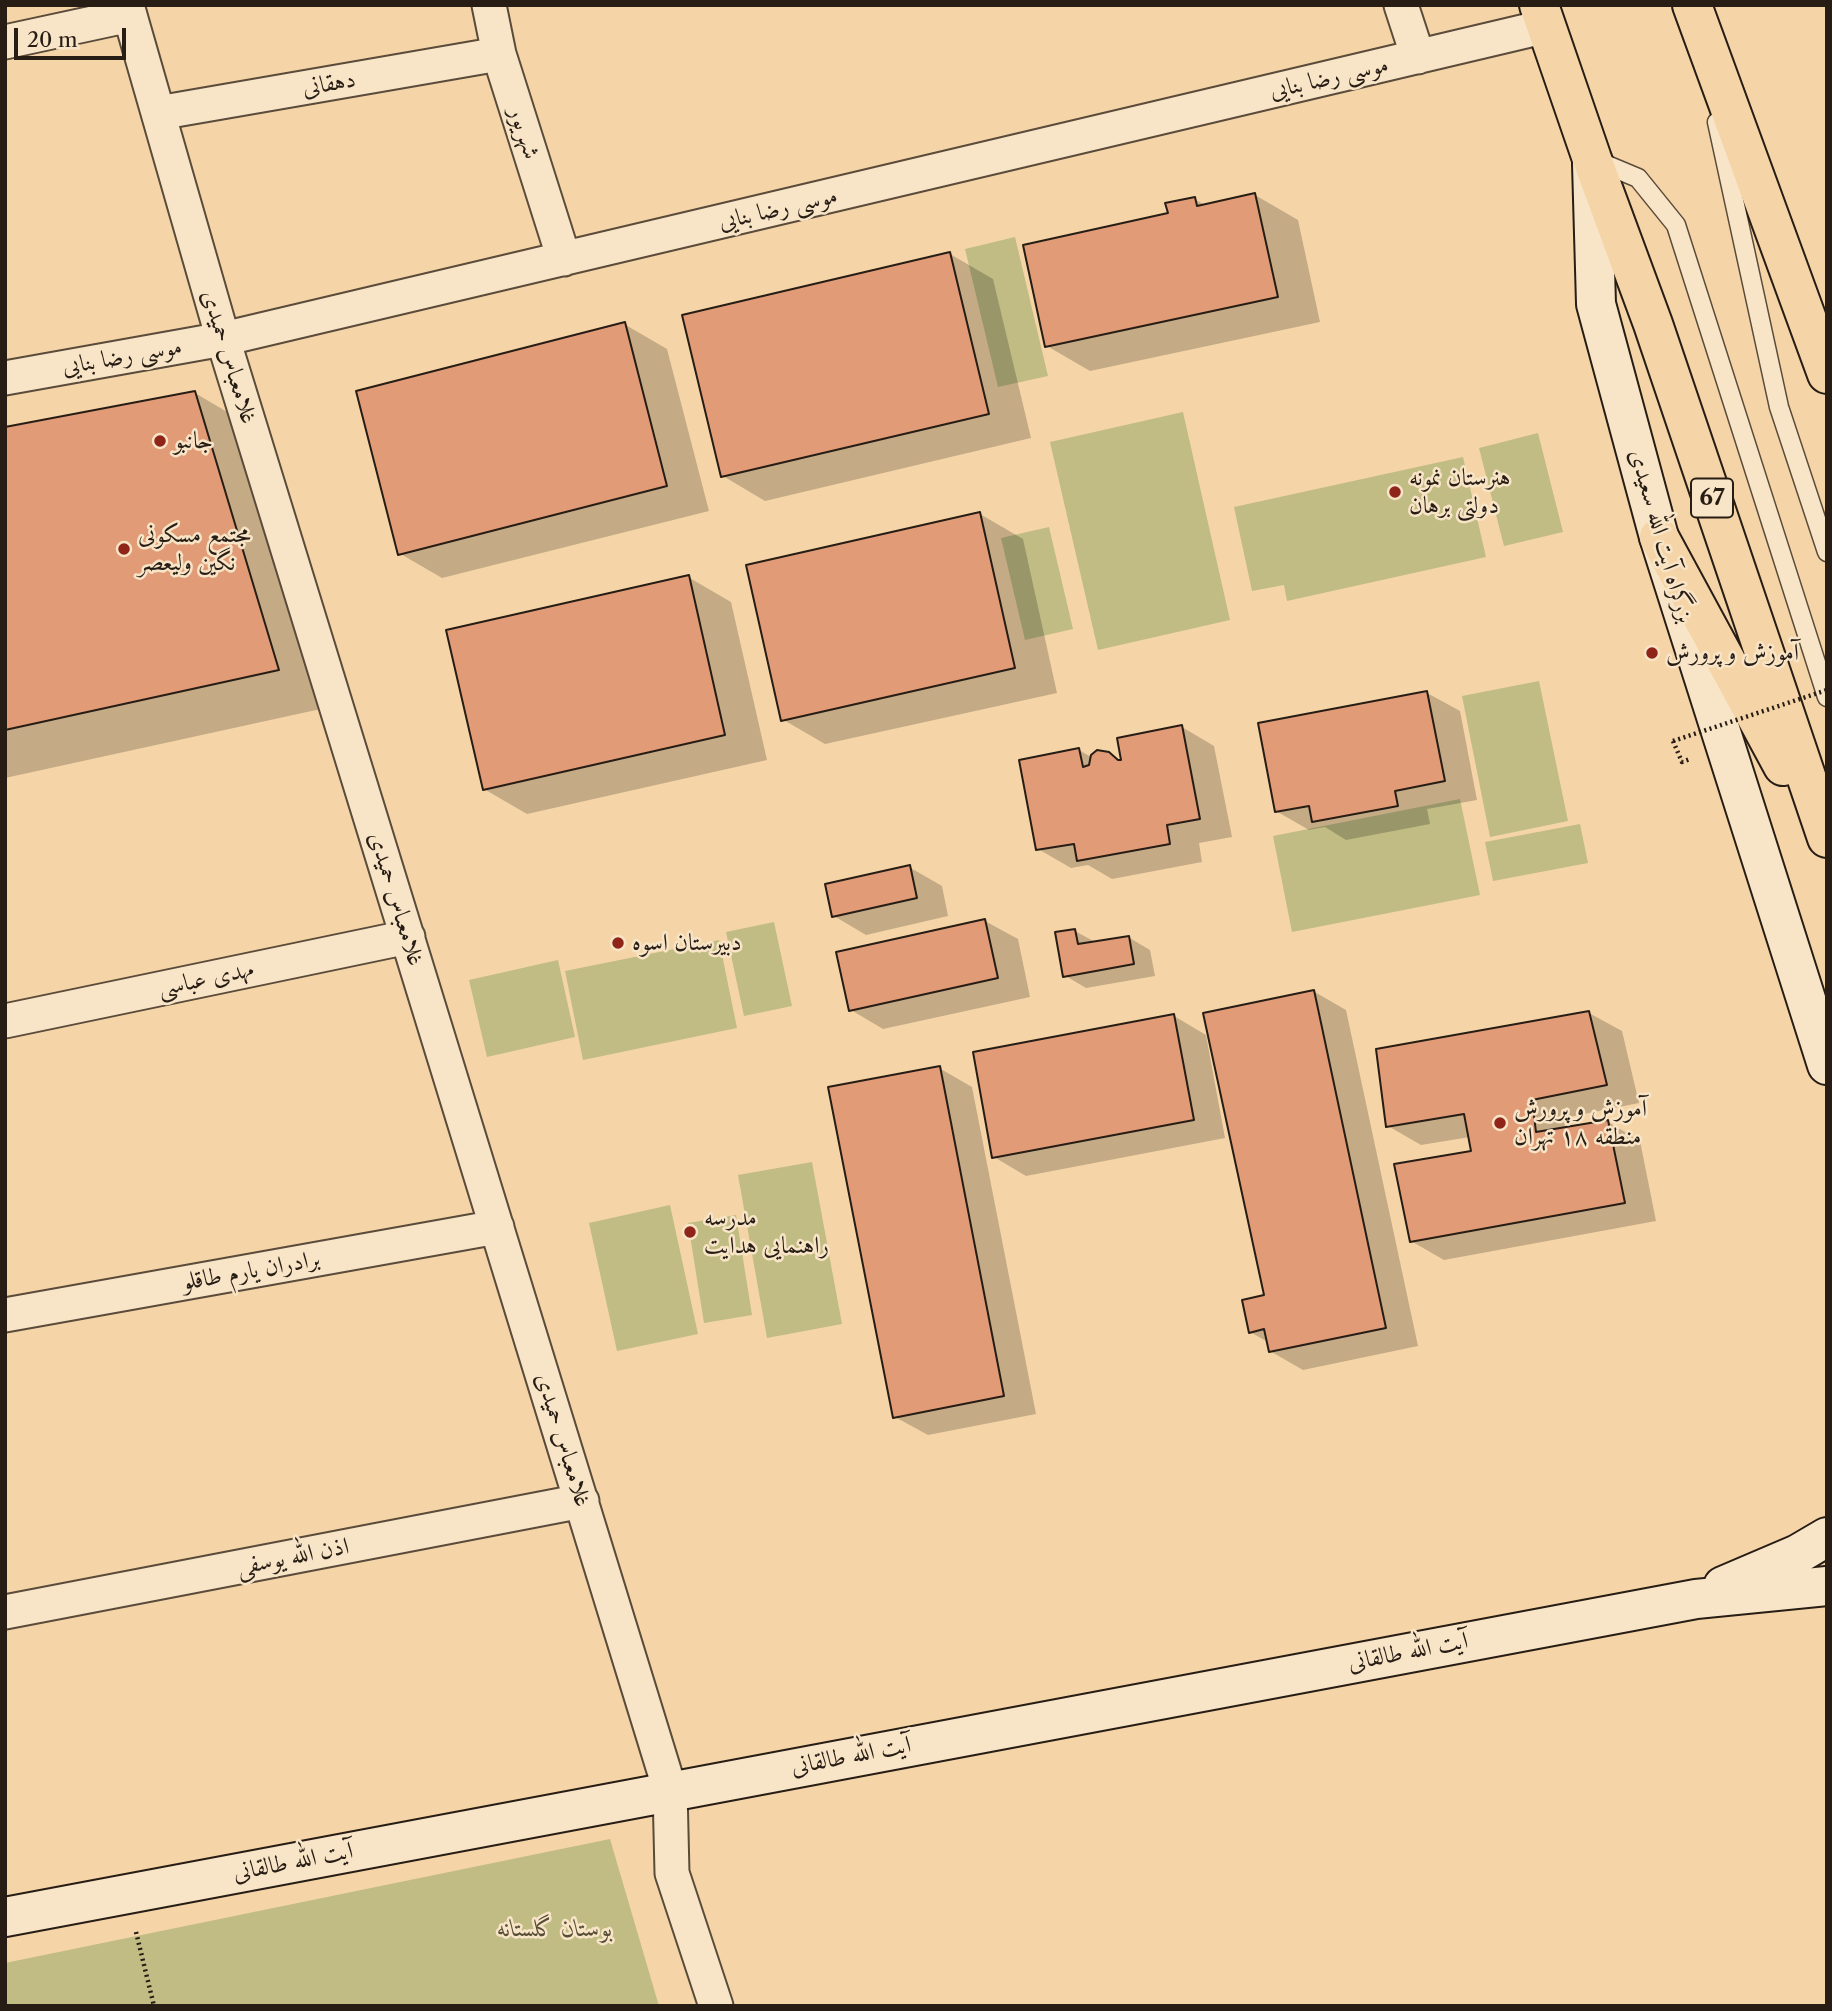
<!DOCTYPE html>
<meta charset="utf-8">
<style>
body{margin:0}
#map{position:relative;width:1832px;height:2011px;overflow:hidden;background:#f5d5a7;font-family:"Libre Caslon Text",serif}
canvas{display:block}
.frame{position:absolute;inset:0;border:7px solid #271d15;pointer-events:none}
.scale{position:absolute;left:14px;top:28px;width:112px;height:32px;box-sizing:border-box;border:4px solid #271d15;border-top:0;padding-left:9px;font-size:21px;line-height:24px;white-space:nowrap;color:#271d15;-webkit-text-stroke:5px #f8e4c6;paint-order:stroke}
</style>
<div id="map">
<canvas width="1832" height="2011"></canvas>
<div class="frame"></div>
<div class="scale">20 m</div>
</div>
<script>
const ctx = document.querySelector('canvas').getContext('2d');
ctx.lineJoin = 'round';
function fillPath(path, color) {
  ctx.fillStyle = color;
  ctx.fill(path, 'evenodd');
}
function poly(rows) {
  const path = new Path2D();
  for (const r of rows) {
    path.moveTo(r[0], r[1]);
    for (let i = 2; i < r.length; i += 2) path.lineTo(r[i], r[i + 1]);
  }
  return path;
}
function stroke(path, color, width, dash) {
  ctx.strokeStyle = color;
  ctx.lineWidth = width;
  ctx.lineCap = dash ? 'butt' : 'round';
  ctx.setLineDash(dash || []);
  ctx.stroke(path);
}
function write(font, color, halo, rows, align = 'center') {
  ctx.font = font + ' "Libre Caslon Text",Amiri,serif';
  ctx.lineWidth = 5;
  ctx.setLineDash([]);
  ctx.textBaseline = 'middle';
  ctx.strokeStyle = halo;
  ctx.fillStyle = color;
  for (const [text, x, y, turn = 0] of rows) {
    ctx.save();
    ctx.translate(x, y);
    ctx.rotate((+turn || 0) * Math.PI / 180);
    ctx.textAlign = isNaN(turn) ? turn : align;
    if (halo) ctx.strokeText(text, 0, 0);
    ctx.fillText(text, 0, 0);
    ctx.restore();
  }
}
fillPath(poly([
 [1015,237,1048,376,998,387,965,249],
 [1183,412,1230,620,1098,650,1050,442],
 [1538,433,1563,532,1504,546,1479,448],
 [1463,457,1486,557,1287,601,1284,585,1252,591,1234,507],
 [1049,527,1073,629,1025,640,1001,538],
 [1539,681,1568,821,1490,837,1462,696],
 [1460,799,1480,895,1292,932,1273,836],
 [1580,824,1588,863,1493,881,1485,842],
 [774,922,792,1006,744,1016,726,932],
 [719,940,737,1028,583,1060,565,971],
 [558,960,575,1037,487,1057,469,980],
 [812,1162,842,1324,767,1338,738,1175],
 [670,1205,698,1334,617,1351,589,1223],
 [736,1215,752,1315,704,1323,688,1223],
 [610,1839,659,2006,5,2006,5,1963]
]), '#c0bc84');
fillPath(poly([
 [1255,195,1298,220,1320,322,1090,371,1047,346,1194,199,1207,206],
 [950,254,993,279,1031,438,765,501,723,476],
 [624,324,667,349,709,511,442,578,399,553],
 [195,393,256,429,339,705,5,778,5,429],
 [980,514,1023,539,1057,693,825,744,782,719],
 [688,577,731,602,767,760,527,814,484,789],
 [1427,693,1460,711,1477,800,1427,809,1430,824,1346,840,1325,827,1309,830,1276,811],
 [1182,727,1214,746,1232,837,1199,843,1202,862,1112,879,1088,865,1071,868,1038,849,1079,750,1091,757,1109,753,1123,762],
 [909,867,942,886,948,916,866,935,834,916],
 [985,921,1018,939,1030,997,883,1029,851,1010],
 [1075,931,1097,943,1128,937,1150,950,1155,976,1086,988,1064,975],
 [1313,991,1346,1010,1418,1346,1303,1370,1270,1351,1268,1342,1250,1332,1266,1296],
 [1589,1013,1622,1031,1639,1103,1564,1118,1565,1129,1608,1122,1640,1141,1656,1221,1444,1260,1411,1241,1473,1153,1470,1137,1421,1145,1388,1126],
 [1174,1016,1206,1035,1225,1138,1026,1176,994,1157],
 [939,1068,972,1087,1036,1414,928,1435,895,1417]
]), '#0003');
const building = poly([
 [1255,193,1278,297,1045,347,1023,245,1168,213,1165,203,1195,197,1197,206,1255,193],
 [950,252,989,414,721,477,682,315,950,252],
 [625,322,667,486,398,555,356,391,625,322],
 [195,391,279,670,5,730,5,427,195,391],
 [980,512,1015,668,781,721,746,565,980,512],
 [689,575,725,735,483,790,446,630,689,575],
 [1427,691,1445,781,1395,791,1398,806,1312,822,1309,806,1275,812,1258,723,1427,691],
 [1182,725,1200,819,1167,825,1170,844,1077,861,1074,844,1036,850,1019,760,1079,748,1083,767,1089,765,1091,755,1097,750,1109,752,1118,760,1121,760,1117,738,1182,725],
 [910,865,917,898,832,917,825,884,910,865],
 [985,919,998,978,849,1011,836,952,985,919],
 [1075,929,1078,944,1129,936,1134,964,1063,977,1055,932,1075,929],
 [1314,990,1386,1328,1269,1352,1264,1329,1249,1333,1242,1300,1264,1295,1203,1013,1314,990],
 [1589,1011,1607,1085,1532,1100,1536,1132,1608,1120,1625,1203,1410,1242,1394,1164,1471,1151,1464,1114,1386,1127,1376,1049,1589,1011],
 [1174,1014,1194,1120,992,1158,973,1052,1174,1014],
 [940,1066,1004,1396,893,1418,828,1087,940,1066]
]);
fillPath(building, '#e19c77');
stroke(building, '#271d15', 2);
const service = poly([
 [1717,122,1779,407,1827,552],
 [1595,160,1638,178,1676,225,1827,697]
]);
const minor = poly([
 [127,5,223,339,670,1790,672,1873,716,2006],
 [489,5,499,54,564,259],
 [1401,5,1418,57],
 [5,42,130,15],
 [158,113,499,54],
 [5,378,223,339,1547,26],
 [5,1021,408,937],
 [5,1315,497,1227],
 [5,1612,582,1501]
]);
const secondary = poly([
 [1592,164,1596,304,1659,537,1827,1065],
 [1723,1586,1798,1554,1827,1537],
 [5,1917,1696,1599,1827,1586]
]);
const trunk = poly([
 [1539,5,1592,159,1653,324,1827,838],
 [1692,5,1827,374],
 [1659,537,1783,766]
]);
stroke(service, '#5a4b3a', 21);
stroke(minor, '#5a4b3a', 37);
stroke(secondary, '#271d15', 42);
stroke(trunk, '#271d15', 42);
stroke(poly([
 [1673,741,1682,762,1690,759],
 [136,1932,154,2006]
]), '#271d15', 4.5, [2, 3.5]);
stroke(service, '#f8e4c6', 18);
stroke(minor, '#f8e4c6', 33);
stroke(secondary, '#f8e4c6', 38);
stroke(trunk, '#f5d5a7', 38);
stroke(poly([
 [1673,741,1827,690]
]), '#271d15', 4.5, [2, 3.5]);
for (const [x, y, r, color] of [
 [160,441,7,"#8f2418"],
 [1395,492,7,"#8f2418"],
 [124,549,7,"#8f2418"],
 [1652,653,7,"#8f2418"],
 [618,943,7,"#8f2418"],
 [1500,1123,7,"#8f2418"],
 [690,1232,7,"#8f2418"]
]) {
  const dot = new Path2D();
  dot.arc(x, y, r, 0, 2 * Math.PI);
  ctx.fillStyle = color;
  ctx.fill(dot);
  stroke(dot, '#f8e4c6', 2.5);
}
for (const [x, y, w] of [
 [1712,498,42]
]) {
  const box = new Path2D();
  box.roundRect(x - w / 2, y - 19.5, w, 39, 5);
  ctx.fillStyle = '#f8e4c6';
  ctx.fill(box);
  stroke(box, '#271d15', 2);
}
write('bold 23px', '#271d15', null, [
 ["67",1712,498]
]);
write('24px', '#271d15', '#f8e4c6', [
 ["موسی رضا بنایی",1329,78,-13],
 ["دهقانی",329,84,-10],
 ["شهریور",524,133,72],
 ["موسی رضا بنایی",778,209,-13],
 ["موسی رضا بنایی",122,357,-10],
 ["غلامعباس حمیدی",229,357,73],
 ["بزرگراه آیت الله سعیدی",1661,536,74],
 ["غلامعباس حمیدی",396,899,73],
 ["مهدی عباسی",206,979,-12],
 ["برادران یارم طاقلو",251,1271,-10],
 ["غلامعباس حمیدی",563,1440,73],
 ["اذن الله یوسفی",293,1557,-11],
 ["آیت الله طالقانی",1408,1652,-11],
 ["آیت الله طالقانی",851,1756,-11],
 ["آیت الله طالقانی",293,1862,-11]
]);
write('24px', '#271d15', '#f8e4c6', [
 ["جانبو",174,441],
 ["هنرستان نمونه",1409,478],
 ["دولتی برهان",1409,506],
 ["مجتمع مسکونی",138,535],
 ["نگین ولیعصر",138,563],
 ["آموزش و پرورش",1666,653],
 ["دبیرستان اسوه",632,943],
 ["آموزش و پرورش",1514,1109],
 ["منطقه ۱۸ تهران",1514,1137],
 ["مدرسه",704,1218],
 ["راهنمایی هدایت",704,1246]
], 'left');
write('italic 24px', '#554d36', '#f8e4c6', [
 ["بوستان گلستانه",555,1929]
]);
</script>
